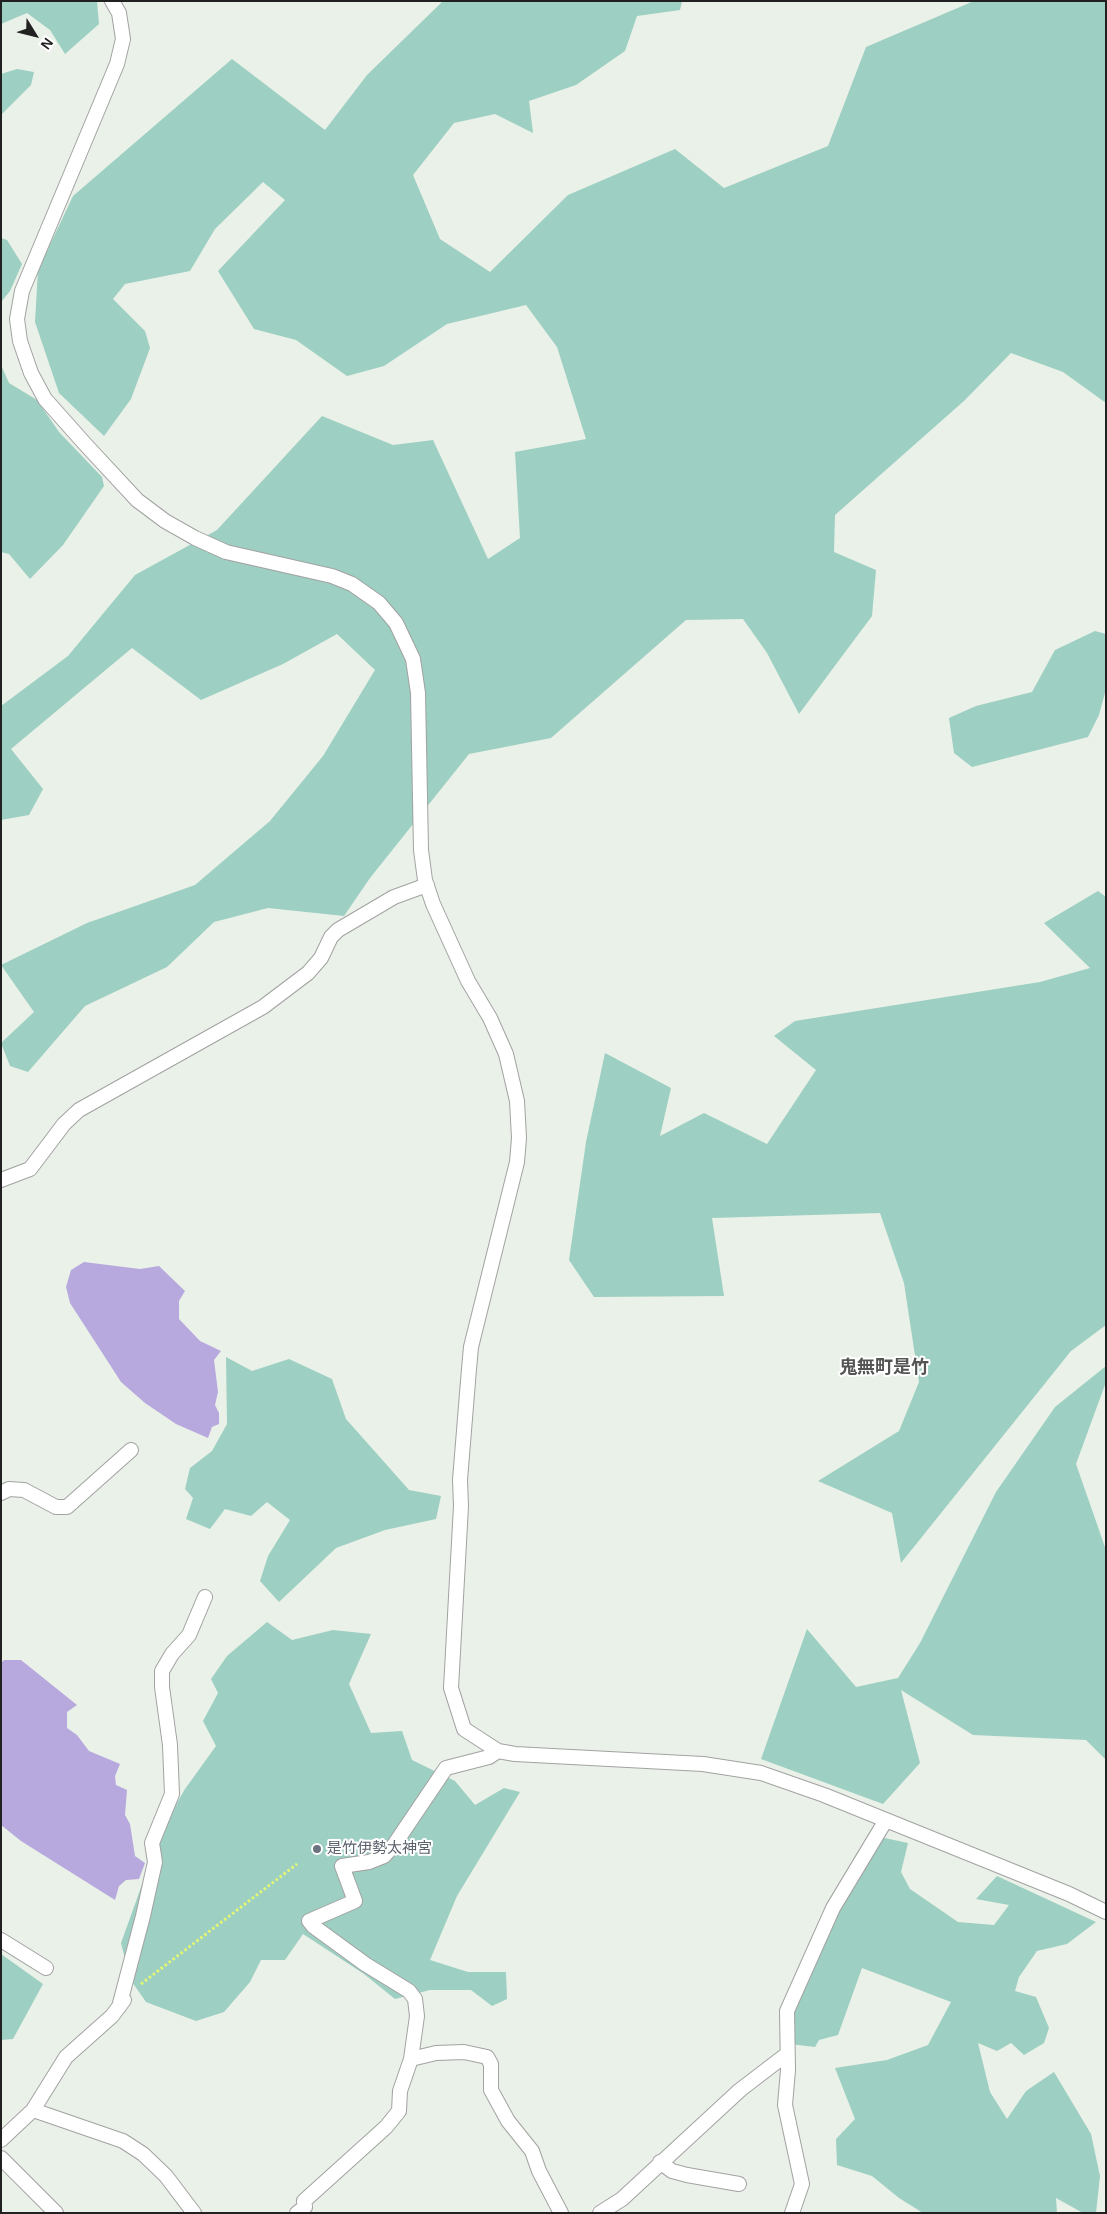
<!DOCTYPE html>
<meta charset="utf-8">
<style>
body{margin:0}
#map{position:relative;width:1107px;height:2214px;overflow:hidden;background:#eaf1e8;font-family:Arial,sans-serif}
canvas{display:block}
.frame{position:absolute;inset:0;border:2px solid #212121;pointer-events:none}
.north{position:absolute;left:10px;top:10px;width:50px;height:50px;-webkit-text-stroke:4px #fff;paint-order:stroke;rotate:126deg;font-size:14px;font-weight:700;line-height:20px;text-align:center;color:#212121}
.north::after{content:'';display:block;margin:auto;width:18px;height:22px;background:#212121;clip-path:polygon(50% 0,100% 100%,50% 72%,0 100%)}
</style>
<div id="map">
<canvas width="1107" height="2214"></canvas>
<div class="frame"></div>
<div class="north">N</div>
</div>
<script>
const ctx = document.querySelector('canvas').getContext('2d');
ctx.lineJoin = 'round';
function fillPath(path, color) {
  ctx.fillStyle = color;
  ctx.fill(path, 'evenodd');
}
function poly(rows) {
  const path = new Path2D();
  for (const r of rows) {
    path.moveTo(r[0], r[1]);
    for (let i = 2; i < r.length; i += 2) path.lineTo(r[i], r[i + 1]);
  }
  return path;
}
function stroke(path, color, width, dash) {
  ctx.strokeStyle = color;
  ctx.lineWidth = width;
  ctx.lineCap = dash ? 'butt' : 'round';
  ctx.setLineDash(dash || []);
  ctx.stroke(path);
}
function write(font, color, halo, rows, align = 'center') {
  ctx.font = font + ' Arial,"Noto Sans JP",sans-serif';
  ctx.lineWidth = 4;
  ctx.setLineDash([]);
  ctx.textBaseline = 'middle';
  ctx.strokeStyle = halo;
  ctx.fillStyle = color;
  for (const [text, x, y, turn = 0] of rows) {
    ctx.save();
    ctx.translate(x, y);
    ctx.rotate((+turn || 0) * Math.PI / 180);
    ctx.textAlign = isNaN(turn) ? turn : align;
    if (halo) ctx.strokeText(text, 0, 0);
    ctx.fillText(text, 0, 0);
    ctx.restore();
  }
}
fillPath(poly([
 [1,1,97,1,99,24,65,54,50,30,27,13,1,24],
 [443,1,682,1,680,10,637,16,625,51,576,85,529,101,533,133,495,114,454,123,413,175,440,239,490,272,568,195,675,149,724,188,828,146,866,47,974,1,1106,1,1106,403,1063,372,1011,353,965,400,835,515,834,552,876,570,872,616,799,714,767,653,743,619,686,620,551,738,469,754,370,878,344,916,268,908,214,922,167,967,85,1006,28,1072,10,1066,1,1043,34,1012,1,965,87,923,195,885,270,821,323,756,375,670,337,634,283,664,201,700,132,648,11,749,43,789,29,815,1,820,1,706,68,656,135,575,217,530,322,416,393,445,433,440,488,559,520,538,515,452,586,439,557,347,526,305,447,324,384,366,347,376,296,340,254,329,218,271,285,200,263,182,215,229,190,271,125,284,113,299,145,331,150,348,131,399,104,436,59,393,35,322,38,270,73,196,232,59,325,130,367,75],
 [17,69,34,72,31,85,1,115,1,74],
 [1,238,7,240,22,264,10,291,1,302],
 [1,365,9,383,37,400,59,432,102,477,104,486,63,545,30,579,9,554,1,552],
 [1095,631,1106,634,1106,689,1099,715,1088,737,972,767,954,753,949,718,976,706,1032,692,1055,650],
 [1098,891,1106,897,1106,1325,1071,1351,901,1563,892,1513,818,1481,899,1431,919,1382,904,1283,880,1213,712,1218,724,1296,594,1297,569,1260,586,1142,605,1053,671,1088,660,1136,704,1113,767,1144,816,1070,774,1036,795,1021,1040,982,1090,968,1044,923],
 [226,1357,252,1371,289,1359,332,1379,346,1419,409,1490,441,1496,436,1519,385,1530,336,1548,279,1602,260,1581,268,1556,290,1520,267,1502,251,1516,225,1509,210,1529,186,1519,193,1498,185,1489,190,1468,212,1451,227,1424],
 [1106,1366,1106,1382,1076,1464,1106,1550,1106,1760,1086,1740,973,1735,901,1690,920,1763,883,1804,761,1759,807,1629,856,1687,898,1678,920,1643,996,1492,1055,1407],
 [267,1622,292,1640,333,1630,371,1634,349,1684,371,1733,402,1731,412,1760,455,1781,475,1805,504,1788,520,1792,457,1896,430,1960,468,1972,506,1972,507,1999,492,2006,471,1990,430,1990,395,1999,364,1974,303,1934,285,1960,261,1960,250,1982,224,2012,196,2021,146,2002,130,1979,121,1943,162,1829,185,1789,216,1746,203,1721,218,1693,211,1679,227,1656],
 [880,1837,908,1843,901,1872,910,1889,958,1922,994,1925,1009,1905,976,1899,997,1876,1096,1922,1067,1944,1037,1951,1019,1977,1015,1991,1036,1997,1049,2028,1044,2043,1024,2055,1011,2043,997,2051,978,2043,990,2092,1007,2119,1026,2091,1054,2072,1091,2134,1100,2176,1096,2213,1083,2213,1056,2198,1057,2213,923,2213,899,2198,872,2176,837,2165,836,2139,855,2119,835,2068,887,2060,928,2045,951,2002,862,1968,838,2035,819,2040,815,2047,790,2044,792,2011,837,1910],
 [1,1954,43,1984,13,2039,1,2040]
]), '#9dcfc2');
fillPath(poly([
 [84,1262,140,1269,159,1266,185,1291,179,1301,179,1319,200,1341,221,1351,214,1360,218,1392,215,1405,219,1413,219,1424,212,1427,208,1438,176,1424,145,1403,121,1382,70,1303,66,1287,71,1270],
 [4,1660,21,1660,77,1705,67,1712,67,1728,77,1735,89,1751,120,1764,115,1776,116,1785,127,1790,125,1815,130,1824,135,1856,145,1863,139,1879,126,1880,119,1886,115,1900,21,1841,1,1825,1,1663]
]), '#b7a9dd');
const street = poly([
 [112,1,119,13,123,39,117,64,22,291,17,319,20,341,31,373,45,399,85,444,137,500,165,521,195,538,226,552,332,576,352,584,379,603,396,623,413,659,418,693,421,850,425,880,433,904,468,981,490,1018,506,1054,517,1101,519,1138,517,1162,471,1347,469,1369,460,1480,461,1506,451,1688,464,1729,498,1751,515,1754,703,1764,761,1773,824,1795,1069,1894,1106,1912],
 [1,1180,30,1169,64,1124,79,1110,263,1007,308,973,321,958,331,937,338,930,394,897,427,885],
 [1,1493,9,1489,24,1490,56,1507,67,1507,131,1450],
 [1,1940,46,1968],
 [119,2007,143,1916,155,1862,152,1843,172,1794,170,1745,162,1687,162,1671,172,1654,189,1635,205,1597],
 [411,2059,436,2053,464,2052,487,2057,491,2064,491,2090,508,2121,532,2151,539,2171,561,2213],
 [33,2110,123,2141,143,2154,166,2176,194,2213],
 [1,2140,33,2110,66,2057,112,2016,124,2000],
 [1,2158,56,2213],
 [660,2162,672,2171,687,2175,739,2184],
 [297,2213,305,2207,304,2201,386,2127,399,2111,400,2091,411,2059,417,2016,415,1999,409,1991,365,1964,313,1926,309,1921,355,1901,342,1866,369,1862,384,1856,394,1845,446,1768,489,1757,498,1751],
 [600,2213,622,2199,740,2090,787,2054],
 [792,2213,802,2184,785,2105,788,2070,787,2011,833,1908,886,1820]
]);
stroke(street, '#a2a2a2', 16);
stroke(poly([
 [141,1984,297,1864]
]), '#e4f773', 3, [2.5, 2.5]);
stroke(street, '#fff', 14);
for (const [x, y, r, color] of [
 [317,1849,5,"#6b7280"]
]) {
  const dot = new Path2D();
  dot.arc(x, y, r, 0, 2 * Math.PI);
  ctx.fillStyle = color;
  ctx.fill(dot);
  stroke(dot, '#fff', 2);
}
write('15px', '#5b616d', '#fff', [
 ["是竹伊勢太神宮",327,1849]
], 'left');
write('bold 18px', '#545454', '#fff', [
 ["鬼無町是竹",884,1368]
]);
</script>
